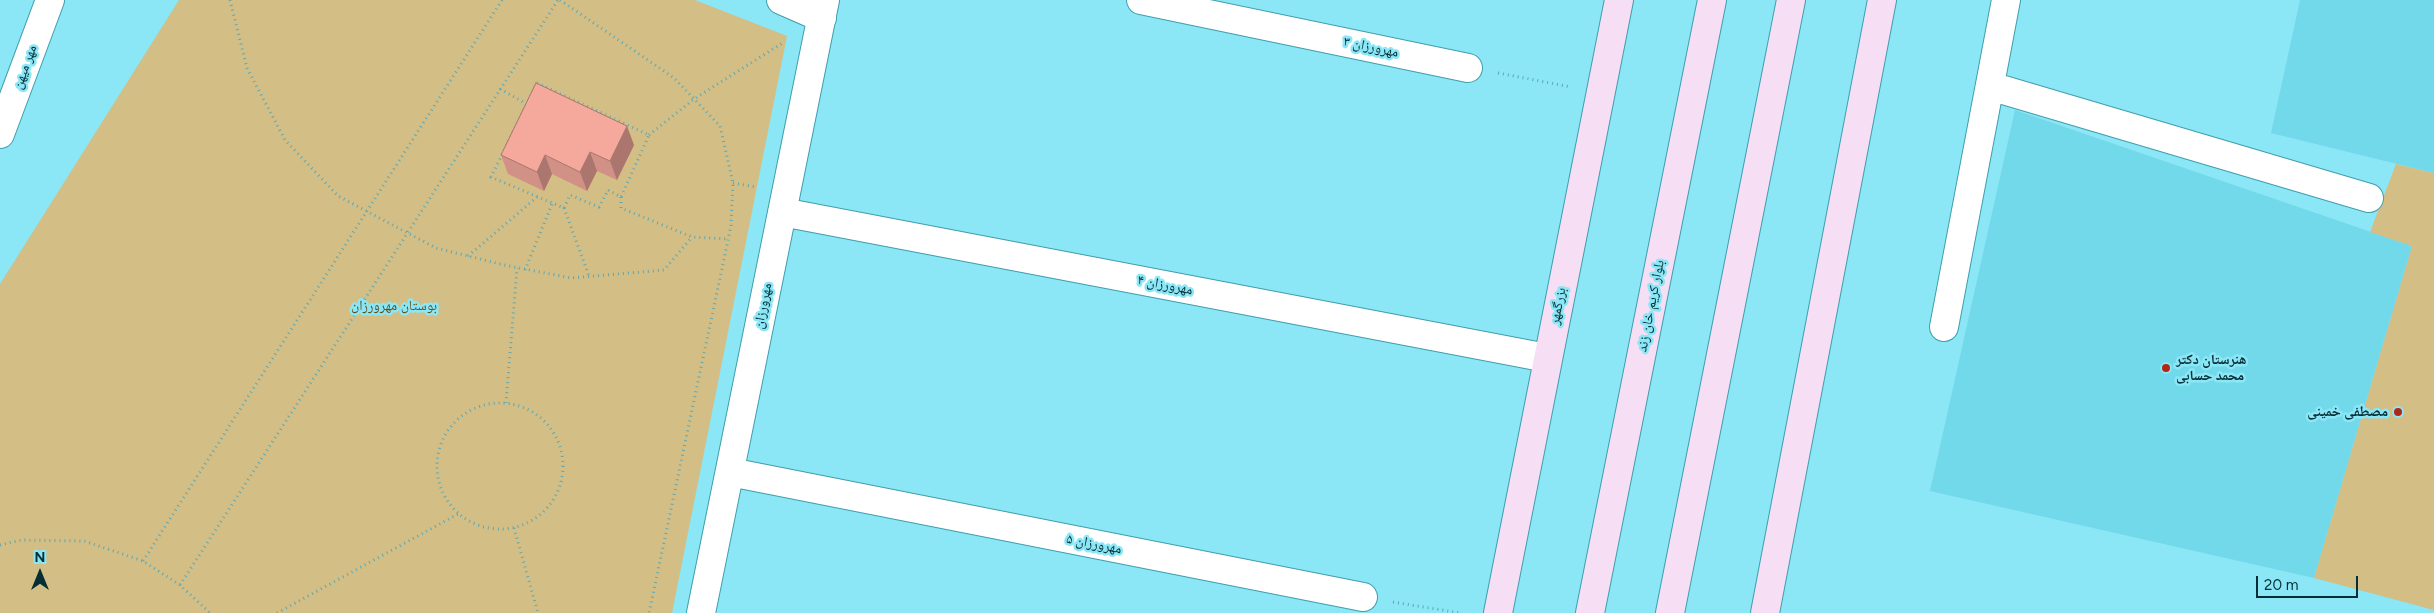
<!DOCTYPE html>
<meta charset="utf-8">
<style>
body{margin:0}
#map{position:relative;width:2434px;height:613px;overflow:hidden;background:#8be6f6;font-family:Figtree,sans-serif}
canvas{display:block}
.north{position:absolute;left:15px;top:548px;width:50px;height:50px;-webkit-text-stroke:4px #8be6f6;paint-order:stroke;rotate:0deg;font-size:14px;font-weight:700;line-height:20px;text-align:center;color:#052f35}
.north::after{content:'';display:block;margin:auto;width:18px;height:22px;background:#052f35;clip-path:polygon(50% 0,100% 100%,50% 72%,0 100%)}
.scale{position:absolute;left:2256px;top:576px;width:102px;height:22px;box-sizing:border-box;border:2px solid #052f35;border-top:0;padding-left:6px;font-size:15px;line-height:18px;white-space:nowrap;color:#052f35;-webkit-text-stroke:4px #8be6f6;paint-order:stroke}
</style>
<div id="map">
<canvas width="2434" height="613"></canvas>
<div class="north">N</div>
<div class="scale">20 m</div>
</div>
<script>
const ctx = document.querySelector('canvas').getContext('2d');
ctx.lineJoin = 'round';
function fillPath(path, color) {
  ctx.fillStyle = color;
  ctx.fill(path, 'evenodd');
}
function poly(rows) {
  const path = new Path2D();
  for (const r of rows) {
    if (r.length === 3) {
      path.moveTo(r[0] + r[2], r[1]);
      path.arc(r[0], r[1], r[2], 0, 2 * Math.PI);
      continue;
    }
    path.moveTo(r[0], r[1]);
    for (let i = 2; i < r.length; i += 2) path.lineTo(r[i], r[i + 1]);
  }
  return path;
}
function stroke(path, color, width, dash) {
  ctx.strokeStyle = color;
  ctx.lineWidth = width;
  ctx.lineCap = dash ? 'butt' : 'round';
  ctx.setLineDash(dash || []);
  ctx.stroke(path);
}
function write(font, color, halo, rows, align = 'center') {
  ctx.font = font + ' Figtree,"Noto Naskh Arabic",sans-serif';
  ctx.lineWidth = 5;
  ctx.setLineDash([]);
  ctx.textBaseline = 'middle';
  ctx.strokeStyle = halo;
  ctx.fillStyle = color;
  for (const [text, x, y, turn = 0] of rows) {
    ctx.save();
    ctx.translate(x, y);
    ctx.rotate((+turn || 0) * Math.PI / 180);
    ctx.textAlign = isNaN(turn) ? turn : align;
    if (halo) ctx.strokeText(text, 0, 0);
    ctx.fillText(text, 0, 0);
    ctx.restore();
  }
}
fillPath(poly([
 [2300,0,2434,0,2434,173,2271,133],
 [2015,110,2412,246,2314,578,1930,491]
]), '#72d9ea');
fillPath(poly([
 [179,0,695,0,787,36,672,613,0,613,0,284],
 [2396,164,2434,173,2434,610,2314,578,2412,246,2370,232]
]), '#d3be85');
const street = poly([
 [781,0,822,18],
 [1141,0,1468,68],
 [1990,86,2369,198],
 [0,134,50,0],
 [782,212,1547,358],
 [1944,327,2006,0],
 [730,472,1363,597],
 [701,613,825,0]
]);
const secondary = poly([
 [1498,613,1619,0],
 [1590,613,1712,0],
 [1670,613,1791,0],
 [1765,613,1882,0]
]);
stroke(street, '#409ead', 30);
stroke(secondary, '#409ead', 30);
stroke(poly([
 [230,0,247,68,285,140,338,196,436,248,504,265,571,278,664,270,692,237],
 [560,0,674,78,720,126,733,183,731,226,649,613],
 [1498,73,1571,87],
 [537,83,649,135,621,197,608,190,599,207,570,195,564,208,491,177,537,83],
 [500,89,527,104],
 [649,135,694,99,784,42],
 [733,183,757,187],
 [621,197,621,208,692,237,728,239],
 [564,208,589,276],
 [468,256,537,197],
 [525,270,552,204],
 [500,466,63],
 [506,403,517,268],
 [514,528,538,613],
 [0,545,21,540,84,541,143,561,180,585,210,613],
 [143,561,502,0],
 [180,585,558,0],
 [1393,602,1460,613],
 [277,613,458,514]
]), '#5da8b4', 3, [1, 4]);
stroke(street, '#fff', 28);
stroke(secondary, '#f6dff4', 28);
fillPath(poly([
 [634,145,617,180,597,171,587,191,552,174,544,191,508,174,501,155]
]), '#d29186');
fillPath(poly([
 [627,126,634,145,617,180,610,161],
 [590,152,597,171,587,191,580,172],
 [545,155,552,174,544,191,537,172]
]), '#ab766d');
const building = poly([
 [536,83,627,126,610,161,590,152,580,172,545,155,537,172,501,155,536,83]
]);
fillPath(building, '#f4a99c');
stroke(building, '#ab766d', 1);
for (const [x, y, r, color] of [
 [2166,368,5,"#b32517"],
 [2398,412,5,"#b32517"]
]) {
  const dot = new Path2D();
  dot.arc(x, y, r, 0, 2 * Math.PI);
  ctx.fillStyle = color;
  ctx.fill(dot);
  stroke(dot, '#8be6f6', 2);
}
write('14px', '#052f35', '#8be6f6', [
 ["مهرورزان ۳",1371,47,12],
 ["مهر میهن",25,67,-70],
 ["مهرورزان ۴",1165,285,11],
 ["مهرورزان",763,306,-79],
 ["بزرگمهر",1558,306,-79],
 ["بلوار کریم خان زند",1651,306,-79],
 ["مهرورزان ۵",1094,544,11]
]);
write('14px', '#63511e', '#8be6f6', [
 ["بوستان مهرورزان",394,306]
]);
write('bold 14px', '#052f35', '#8be6f6', [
 ["هنرستان دکتر",2176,360],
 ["محمد حسابی",2176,376],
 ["مصطفی خمینی",2388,412,"right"]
], 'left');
</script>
